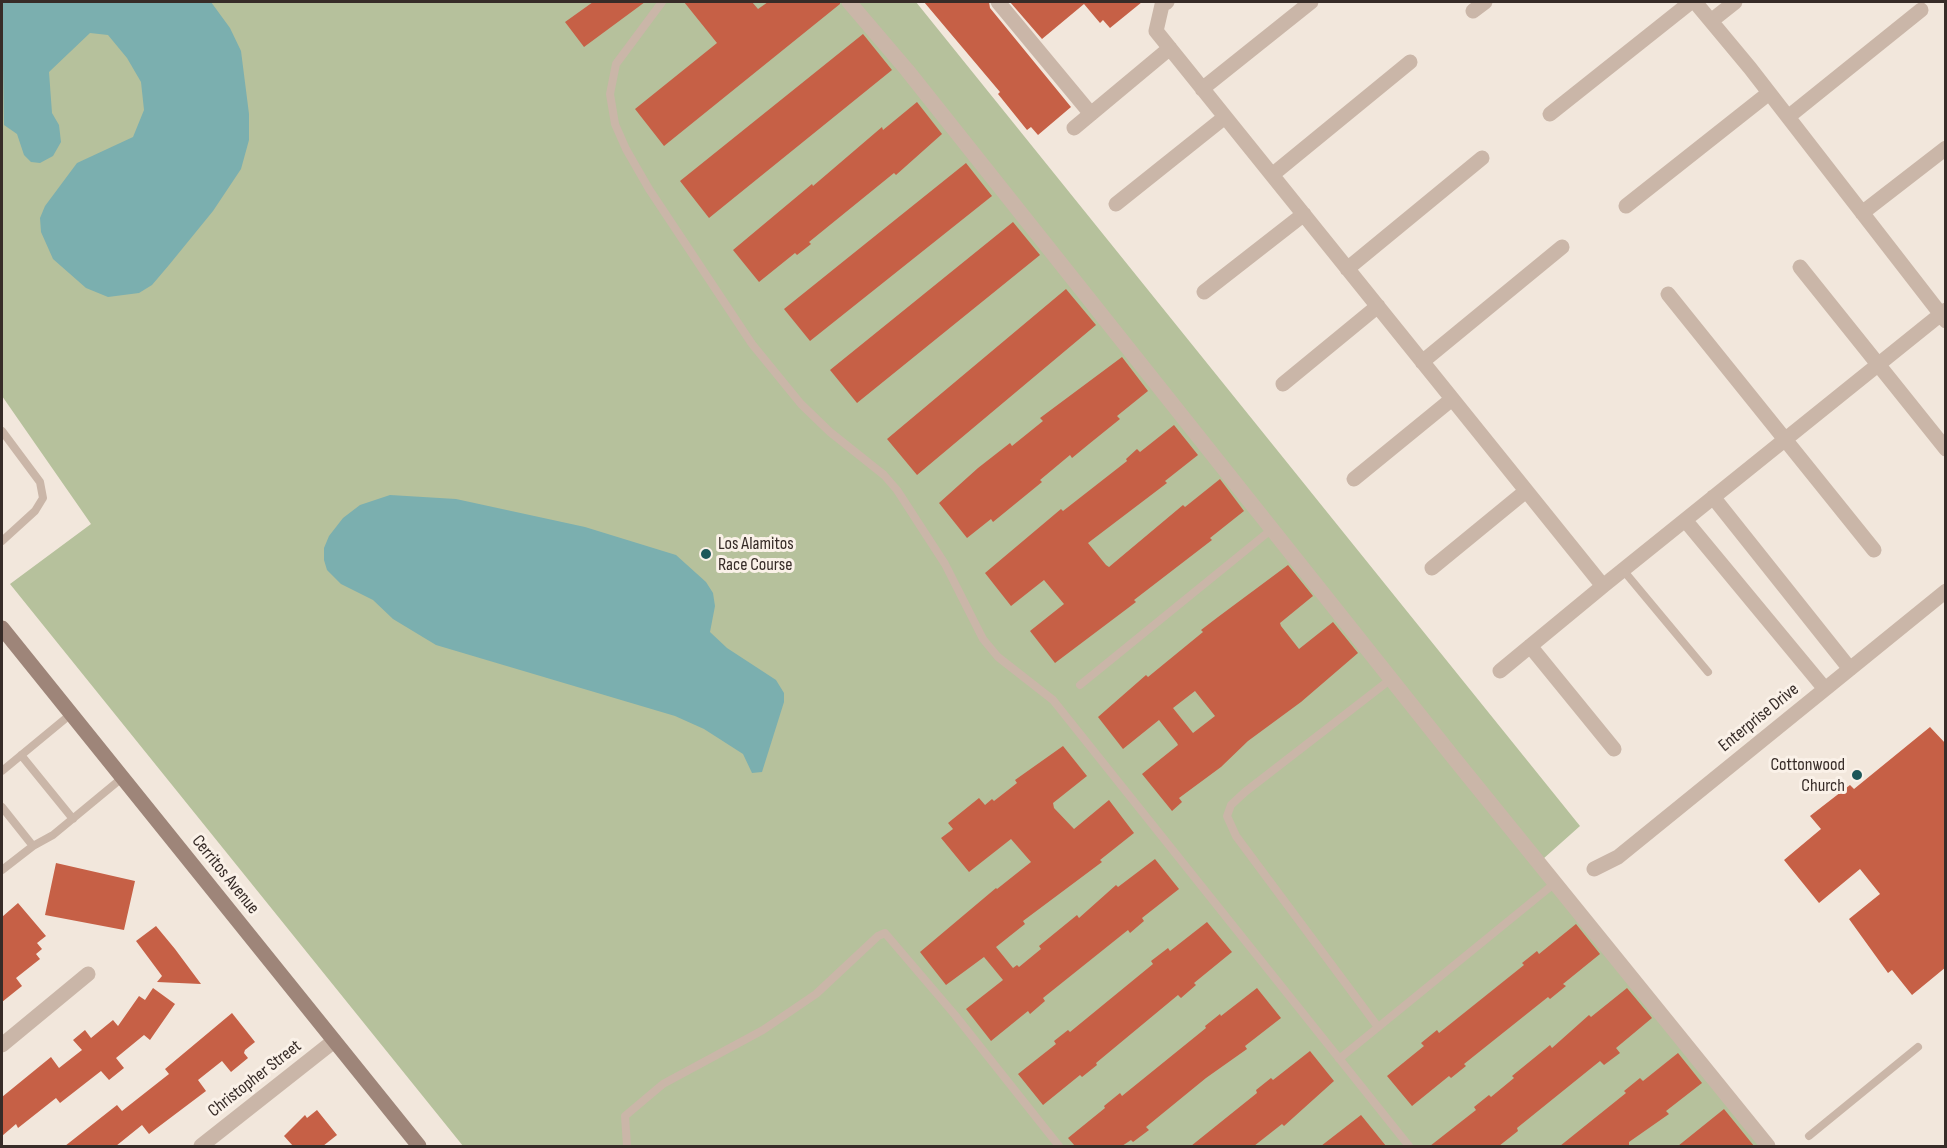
<!DOCTYPE html>
<style>
body{margin:0}
#map{position:relative;width:1947px;height:1148px;overflow:hidden;background:#f2e7dc;font-family:"Sofia Sans Condensed",sans-serif}
canvas{display:block}
.frame{position:absolute;inset:0;border:3px solid #372c28;pointer-events:none}
</style>
<div id="map">
<canvas width="1947" height="1148"></canvas>
<div class="frame"></div>
</div>
<script>
const ctx = document.querySelector('canvas').getContext('2d');
ctx.lineJoin = 'round';
function fillPath(path, color) {
  ctx.fillStyle = color;
  ctx.fill(path, 'evenodd');
}
function poly(rows) {
  const path = new Path2D();
  for (const r of rows) {
    path.moveTo(r[0], r[1]);
    for (let i = 2; i < r.length; i += 2) path.lineTo(r[i], r[i + 1]);
  }
  return path;
}
function stroke(path, color, width, dash) {
  ctx.strokeStyle = color;
  ctx.lineWidth = width;
  ctx.lineCap = dash ? 'butt' : 'round';
  ctx.setLineDash(dash || []);
  ctx.stroke(path);
}
function write(font, color, halo, rows, align = 'center') {
  ctx.font = font + ' "Sofia Sans Condensed",sans-serif';
  ctx.lineWidth = 6;
  ctx.setLineDash([]);
  ctx.textBaseline = 'middle';
  ctx.strokeStyle = halo;
  ctx.fillStyle = color;
  for (const [text, x, y, turn = 0] of rows) {
    ctx.save();
    ctx.translate(x, y);
    ctx.rotate((+turn || 0) * Math.PI / 180);
    ctx.textAlign = isNaN(turn) ? turn : align;
    if (halo) ctx.strokeText(text, 0, 0);
    ctx.fillText(text, 0, 0);
    ctx.restore();
  }
}
fillPath(poly([
 [2,2,916,2,1580,826,1543,859,1776,1146,463,1146,10,584,91,524,2,396]
]), '#b6c19c');
fillPath(poly([
 [2,2,211,2,230,28,241,51,249,114,249,140,241,169,213,211,169,265,152,285,139,293,108,297,86,288,53,259,41,232,40,218,45,206,77,163,133,137,144,110,141,82,127,58,108,35,90,33,49,72,52,113,59,125,61,142,53,156,40,163,31,162,24,155,17,134,4,125],
 [390,495,456,499,585,527,676,555,706,582,713,593,715,606,710,632,727,648,776,680,784,693,784,702,762,772,752,773,743,754,704,729,675,716,436,645,393,619,373,600,341,584,327,570,324,560,324,548,329,536,343,518,360,505]
]), '#7bafaf');
fillPath(poly([
 [593,2,645,2,584,47,565,22],
 [684,2,752,2,758,9,768,2,840,2,840,4,664,146,635,109,717,43],
 [924,2,989,2,990,8,1071,107,1038,135,1031,127,1027,130,998,94,1000,92],
 [1010,2,1142,2,1110,28,1103,20,1100,23,1084,4,1042,39],
 [863,34,892,70,709,218,680,181],
 [917,102,942,134,896,175,894,173,809,242,811,244,797,255,795,253,759,282,733,250,812,184,813,186,882,127,883,130],
 [966,163,992,196,810,341,784,309],
 [1013,222,1040,255,857,403,830,370],
 [1066,289,1096,325,917,475,887,439],
 [1122,357,1148,391,1117,416,1120,419,1089,444,1072,458,1070,455,1040,480,1042,482,993,522,991,519,967,538,939,503,978,468,1010,443,1012,446,1043,421,1040,418],
 [1174,425,1198,455,1165,481,1167,483,1088,543,1106,565,1109,567,1183,505,1185,507,1220,479,1244,511,1210,538,1212,540,1134,600,1136,602,1055,663,1030,631,1064,604,1044,580,1011,606,985,573,1061,509,1063,511,1127,461,1126,459,1137,449,1140,452],
 [1288,565,1313,596,1280,623,1281,626,1299,649,1333,622,1358,653,1301,702,1248,741,1221,767,1179,798,1182,802,1172,811,1142,774,1178,745,1177,743,1159,720,1123,749,1098,717,1146,675,1148,677,1203,632,1201,630,1218,617],
 [1195,691,1215,716,1193,733,1173,708],
 [1930,727,1946,744,1946,967,1912,995,1892,970,1888,973,1849,919,1880,894,1860,869,1819,903,1784,860,1821,829,1810,816,1850,785,1854,789],
 [1063,746,1087,776,1053,803,1054,808,1074,829,1109,800,1134,833,1100,860,1102,862,1023,921,1025,924,996,947,1013,968,1017,965,1019,967,1041,949,1039,946,1077,915,1079,918,1116,885,1118,887,1155,859,1179,889,1142,918,1144,921,1130,933,1128,930,1043,998,1045,1001,1030,1014,1028,1011,991,1041,966,1009,1003,980,984,957,946,985,920,952,996,888,997,889,1031,862,1011,839,969,872,941,838,953,829,948,823,979,798,985,805,992,799,994,801,1017,783,1015,780],
 [56,863,135,881,124,930,45,915],
 [18,903,46,936,37,943,42,949,36,954,40,959,16,978,22,986,2,1002,2,917],
 [1207,922,1232,952,1194,983,1196,985,1181,998,1178,995,1096,1063,1097,1065,1082,1077,1080,1075,1043,1105,1018,1074,1056,1044,1054,1041,1068,1030,1070,1032,1153,964,1151,961,1168,948,1170,951],
 [1576,924,1600,954,1563,984,1566,986,1550,999,1548,997,1464,1064,1466,1066,1451,1078,1449,1076,1412,1106,1387,1076,1424,1046,1421,1043,1437,1030,1439,1033,1524,965,1522,963,1537,951,1539,954],
 [156,926,175,949,201,984,157,982,162,976,136,941],
 [153,988,175,1004,150,1040,144,1035,116,1058,124,1068,109,1080,101,1071,60,1103,56,1098,18,1128,16,1124,2,1136,2,1097,51,1057,59,1068,82,1050,73,1040,85,1030,91,1038,113,1020,118,1026,139,996,145,1000],
 [1257,988,1281,1018,1245,1046,1247,1049,1206,1078,1146,1127,1149,1130,1133,1142,1131,1140,1122,1146,1075,1146,1068,1138,1105,1108,1104,1106,1120,1093,1122,1096,1206,1028,1205,1026,1220,1014,1221,1016],
 [1627,988,1652,1018,1616,1048,1620,1053,1604,1065,1600,1061,1517,1128,1518,1131,1499,1146,1430,1146,1476,1110,1474,1107,1489,1095,1491,1097,1514,1078,1512,1076,1550,1045,1552,1048,1589,1015,1591,1017],
 [232,1013,255,1042,245,1050,244,1053,248,1058,231,1072,222,1061,198,1080,206,1091,149,1134,142,1125,116,1146,65,1146,117,1105,122,1111,169,1074,165,1069],
 [1310,1051,1334,1081,1284,1126,1282,1124,1254,1146,1191,1146,1257,1093,1256,1090,1271,1078,1273,1080],
 [1678,1053,1702,1083,1666,1111,1669,1114,1629,1142,1629,1146,1560,1146,1626,1093,1624,1091,1640,1078,1643,1081],
 [1724,1109,1754,1146,1678,1146],
 [317,1110,337,1135,323,1146,293,1146,284,1136,305,1115,307,1118],
 [1361,1115,1386,1146,1321,1146]
]), '#c66046');
stroke(poly([
 [662,2,616,64,610,94,615,124,626,149,649,189,752,344,801,404,830,432,884,475,897,490,945,564,983,639,998,657,1053,700,1409,1146],
 [2,431,40,482,43,498,35,511,2,541],
 [1623,570,1708,672],
 [1080,685,1272,529],
 [21,755,73,819],
 [2,771,71,714],
 [2,807,33,846],
 [2,870,33,846,53,835,122,778],
 [1378,1027,1236,836,1227,816,1231,805,1245,792,1391,679],
 [1339,1059,1555,883],
 [1809,1136,1918,1047],
 [627,1146,625,1116,663,1084,763,1030,816,994,878,936,885,933,955,1015,1059,1146]
]), '#cab6a8', 8);
stroke(poly([
 [849,2,907,70,1453,757,1768,1146],
 [998,2,1091,114],
 [1167,2,1162,5,1156,31,1603,586,1946,310],
 [1695,2,1750,68,1946,321],
 [1473,11,1485,2],
 [1711,21,1735,2],
 [1202,89,1311,2],
 [1550,114,1691,2],
 [1788,117,1921,10],
 [1074,128,1170,48],
 [1272,175,1410,62],
 [1116,204,1225,117],
 [1626,206,1769,93],
 [1862,213,1946,148],
 [1800,267,1946,449],
 [1347,269,1482,158],
 [1204,292,1304,214],
 [1668,294,1874,550],
 [1422,362,1562,247],
 [1283,384,1378,306],
 [1354,479,1452,399],
 [1713,497,1850,669],
 [1685,520,1825,689],
 [1432,568,1526,491],
 [1530,646,1614,749],
 [1500,671,1603,586],
 [1594,869,1618,857,1946,591],
 [2,1045,88,974],
 [201,1146,334,1041]
]), '#cab6a8', 15);
stroke(poly([
 [2,628,419,1146]
]), '#9e8579', 15);
for (const [x, y, r, color] of [
 [706,554,6,"#1d5759"],
 [1857,775,6,"#1d5759"]
]) {
  const dot = new Path2D();
  dot.arc(x, y, r, 0, 2 * Math.PI);
  ctx.fillStyle = color;
  ctx.fill(dot);
  stroke(dot, '#faf1e8', 2);
}
write('18px', '#372c28', '#faf1e8', [
 ["Los Alamitos",718,544],
 ["Race Course",718,565],
 ["Cottonwood",1845,765,"right"],
 ["Church",1845,786,"right"]
], 'left');
write('18px', '#372c28', '#faf1e8', [
 ["Enterprise Drive",1759,718,-39],
 ["Cerritos Avenue",225,875,51],
 ["Christopher Street",255,1079,-38]
]);
</script>
